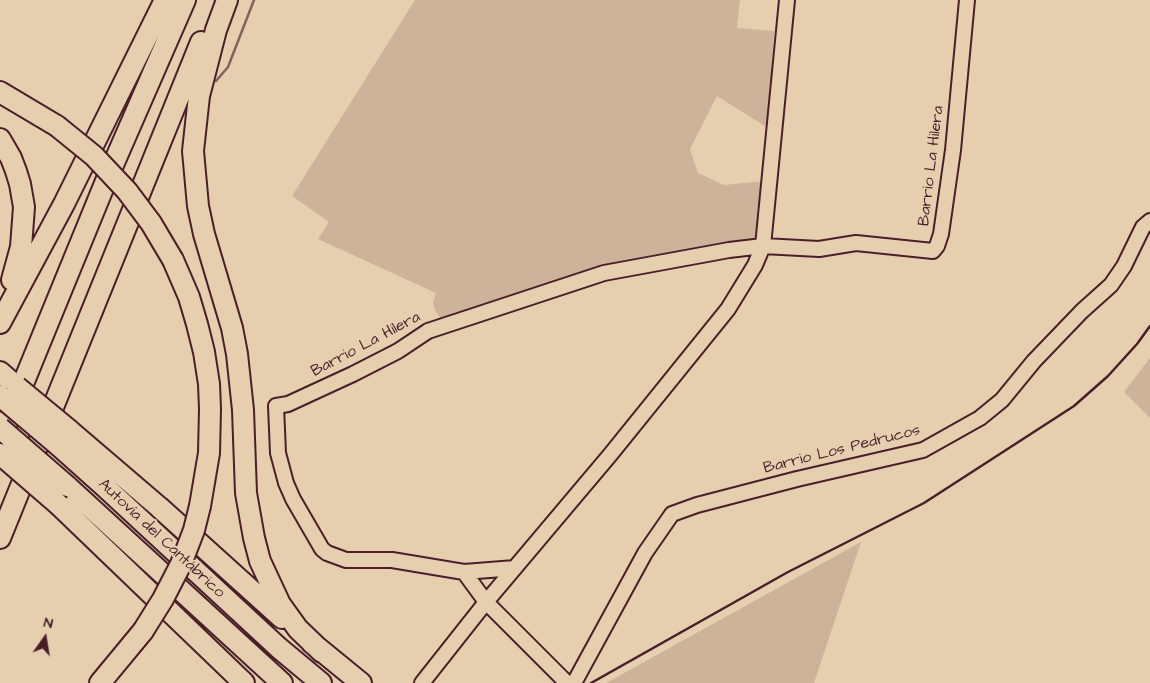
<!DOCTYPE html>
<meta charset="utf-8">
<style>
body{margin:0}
#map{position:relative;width:1150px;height:683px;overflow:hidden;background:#e6cfaf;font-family:"Architects Daughter",sans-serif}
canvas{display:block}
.north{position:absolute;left:20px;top:613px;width:50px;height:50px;-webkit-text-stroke:4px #e6cfaf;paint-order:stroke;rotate:13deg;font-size:14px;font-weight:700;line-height:20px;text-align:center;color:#4a1f2b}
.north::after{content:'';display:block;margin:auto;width:18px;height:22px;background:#4a1f2b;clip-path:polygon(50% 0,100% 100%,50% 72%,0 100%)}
</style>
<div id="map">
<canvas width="1150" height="683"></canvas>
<div class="north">N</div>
</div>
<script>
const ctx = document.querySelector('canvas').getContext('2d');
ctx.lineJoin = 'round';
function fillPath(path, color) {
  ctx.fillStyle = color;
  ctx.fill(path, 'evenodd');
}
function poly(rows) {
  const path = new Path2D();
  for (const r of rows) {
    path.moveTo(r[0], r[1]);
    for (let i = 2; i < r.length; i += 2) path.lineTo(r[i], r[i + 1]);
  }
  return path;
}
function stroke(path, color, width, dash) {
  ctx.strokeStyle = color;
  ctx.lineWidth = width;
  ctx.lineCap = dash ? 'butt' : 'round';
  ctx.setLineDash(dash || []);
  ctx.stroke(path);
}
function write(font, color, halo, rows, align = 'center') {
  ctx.font = font + ' "Architects Daughter",sans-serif';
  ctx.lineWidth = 4;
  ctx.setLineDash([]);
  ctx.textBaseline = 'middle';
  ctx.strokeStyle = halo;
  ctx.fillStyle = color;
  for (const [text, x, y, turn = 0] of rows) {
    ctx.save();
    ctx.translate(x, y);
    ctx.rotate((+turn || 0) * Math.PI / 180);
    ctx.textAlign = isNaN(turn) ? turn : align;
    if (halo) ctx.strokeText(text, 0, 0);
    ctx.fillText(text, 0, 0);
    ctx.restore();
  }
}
fillPath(poly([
 [415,0,740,0,737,28,774,31,768,128,717,96,690,149,698,173,724,185,765,181,759,240,608,270,446,323,441,319,435,310,433,302,436,293,318,239,329,222,292,196],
 [1150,358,1150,418,1124,392],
 [861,542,814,683,606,683]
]), '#cdb399');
stroke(poly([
 [216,81,228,67,254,0]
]), '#85625d', 2.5);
const minor = poly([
 [515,568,464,572,392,560,346,560,327,553,322,549,293,499,286,483,278,453,276,406,288,404,353,374,398,351,428,331,604,273,729,250,763,246,819,249,856,243,933,251,937,246,941,234,953,150,967,0],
 [464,572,486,602,567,683],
 [422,683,486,602,610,455,728,309,755,265,763,246,787,0],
 [574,683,645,553,672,514,697,505,797,479,923,450,980,418,1002,400,1034,361,1082,311,1111,285,1124,266,1143,227,1150,221]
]);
const highway = poly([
 [227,0,216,30,199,96,193,151,198,206,204,234,232,328,237,354,243,410,246,493,254,538,260,561,280,604,298,629,322,652],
 [0,92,57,126],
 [0,139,11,158,16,171,20,184,24,207,21,247,12,280],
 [173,260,189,297,197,324,204,352,209,384,210,409,209,453,200,506],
 [0,323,64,204,165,0],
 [0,372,17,387],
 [69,430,159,507,282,618],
 [0,440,106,181,185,0],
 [57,444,104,486,279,648,321,683],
 [67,486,282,683],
 [60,506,244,683],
 [0,538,201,42],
 [312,643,361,683],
 [100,683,143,631]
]);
stroke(minor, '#4a1f2b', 18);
stroke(highway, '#4a1f2b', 24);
stroke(minor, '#e6cfaf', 14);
stroke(highway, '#e6cfaf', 20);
stroke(poly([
 [591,683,788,572,924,503,1074,406,1108,376,1137,344,1150,326]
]), '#4a1f2b', 2.5);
const highwayBridge = poly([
 [57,126,94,156,127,191,151,223,173,260],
 [17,387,69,430],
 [0,396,57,444],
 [0,428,67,486],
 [0,454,60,506],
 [143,631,163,599,181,564,194,530,200,506]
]);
stroke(highwayBridge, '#4a1f2b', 24, []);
stroke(highwayBridge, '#e6cfaf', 20);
write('16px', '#4a1f2b', '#e6cfaf', [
 ["Barrio La Hilera",932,166,-83],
 ["Barrio La Hilera",366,345,-28],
 ["Barrio Los Pedrucos",842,450,-14],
 ["Autovía del Cantábrico",161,539,43]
]);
</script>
